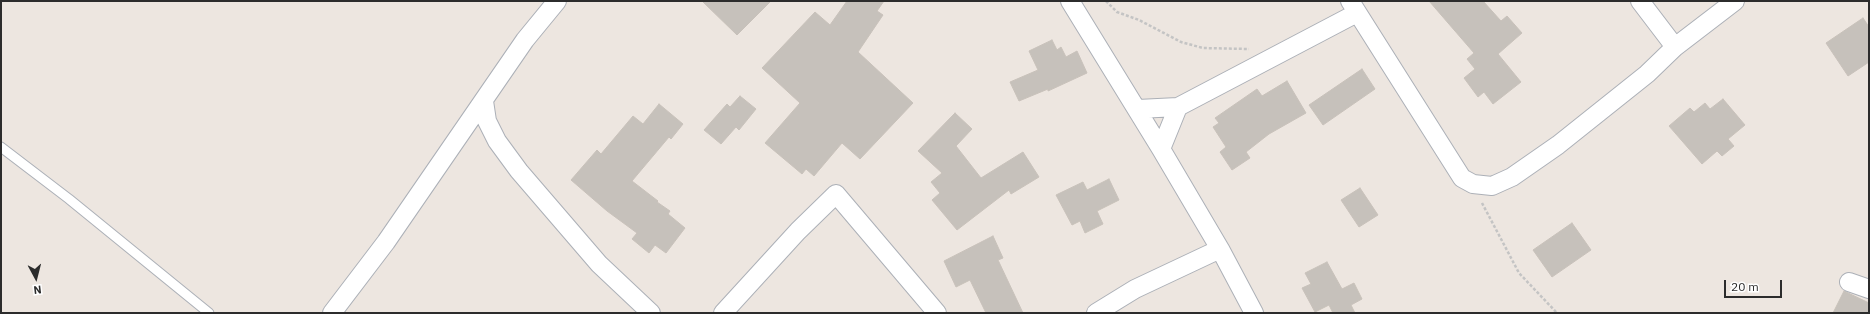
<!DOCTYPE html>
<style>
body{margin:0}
#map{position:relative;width:1870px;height:314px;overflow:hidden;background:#ede6e0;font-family:"IBM Plex Sans",sans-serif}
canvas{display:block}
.frame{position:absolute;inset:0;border:2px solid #2c2c2c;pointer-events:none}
.north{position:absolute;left:16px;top:258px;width:40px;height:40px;-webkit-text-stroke:3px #fff;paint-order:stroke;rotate:173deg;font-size:11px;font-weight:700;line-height:16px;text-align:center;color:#2c2c2c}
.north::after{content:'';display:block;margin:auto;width:14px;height:18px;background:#2c2c2c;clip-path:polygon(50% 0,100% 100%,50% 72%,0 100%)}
.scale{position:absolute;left:1724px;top:280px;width:58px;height:18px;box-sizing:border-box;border:2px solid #2c2c2c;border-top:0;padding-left:5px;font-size:12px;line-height:14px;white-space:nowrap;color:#2c2c2c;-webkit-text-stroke:3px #fff;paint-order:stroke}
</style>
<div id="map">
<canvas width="1870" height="314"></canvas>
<div class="frame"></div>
<div class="north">N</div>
<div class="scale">20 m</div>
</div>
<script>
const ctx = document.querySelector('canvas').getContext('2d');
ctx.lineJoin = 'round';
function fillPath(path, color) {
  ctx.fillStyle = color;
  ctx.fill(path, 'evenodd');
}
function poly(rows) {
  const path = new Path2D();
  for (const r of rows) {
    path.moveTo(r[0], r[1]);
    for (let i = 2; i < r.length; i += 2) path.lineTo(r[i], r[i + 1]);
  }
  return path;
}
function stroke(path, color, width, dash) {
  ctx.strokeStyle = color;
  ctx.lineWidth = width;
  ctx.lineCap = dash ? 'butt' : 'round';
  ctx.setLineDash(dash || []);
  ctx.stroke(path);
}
const building = poly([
 [702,1,771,1,737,35,702,1],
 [847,1,884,1,877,11,883,15,858,52,913,103,860,159,842,143,814,176,806,169,802,174,765,143,800,103,762,68,815,12,830,25,847,1],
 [1429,1,1483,1,1501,21,1507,16,1522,33,1498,54,1521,82,1493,104,1484,92,1478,97,1464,78,1475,69,1467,59,1474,53,1429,1],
 [1863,18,1869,27,1869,62,1848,76,1826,43,1863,18],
 [1052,40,1057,50,1061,47,1066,57,1077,51,1087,73,1048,91,1048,89,1019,101,1010,82,1038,70,1029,51,1052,40],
 [1362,69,1375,89,1323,125,1309,105,1362,69],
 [1287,81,1306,113,1269,134,1246,152,1250,158,1232,170,1220,152,1226,147,1213,127,1219,123,1215,118,1257,89,1262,96,1287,81],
 [740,96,756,109,739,130,736,127,721,144,704,130,727,104,730,107,740,96],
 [1723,99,1745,125,1728,139,1734,146,1722,156,1717,151,1702,164,1669,126,1690,108,1694,112,1705,103,1710,109,1723,99],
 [659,104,683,124,671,139,669,137,632,181,658,201,657,202,670,211,668,214,685,228,666,253,655,245,649,253,632,239,637,233,607,211,571,180,597,150,601,154,633,116,643,124,659,104],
 [955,113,972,129,956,146,981,178,1023,152,1039,177,1011,194,1009,190,957,230,932,200,940,193,931,182,942,173,918,151,955,113],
 [1109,179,1119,200,1097,211,1103,224,1085,233,1080,221,1072,225,1056,195,1083,182,1087,190,1109,179],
 [1360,188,1378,215,1359,227,1341,200,1360,188],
 [1572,223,1591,250,1552,277,1533,250,1572,223],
 [993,236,1003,258,998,260,1023,313,986,313,970,280,956,287,944,261,993,236],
 [1327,262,1342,289,1354,283,1362,299,1351,305,1355,313,1333,313,1329,305,1315,312,1302,288,1311,284,1305,273,1327,262],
 [1844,291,1869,303,1869,313,1833,313,1844,291]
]);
fillPath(building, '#c6c1bb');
stroke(building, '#c8c1ba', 1);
const lane = poly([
 [1,147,69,199,209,313]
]);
const street = poly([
 [1070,1,1161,149,1220,249,1254,313],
 [1350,1,1462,178,1473,184,1492,186,1512,177,1558,145,1647,74,1675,47,1735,1],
 [1640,1,1675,47],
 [484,101,487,121,497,141,519,171,599,264,651,313],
 [1138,109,1178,107,1357,13],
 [1161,149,1178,107],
 [1849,282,1869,289],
 [332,313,386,242,525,40,557,1],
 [723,313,798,231,836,194,937,313],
 [1096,313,1135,289,1220,249]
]);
stroke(lane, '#acb0b7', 11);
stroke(street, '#acb0b7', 20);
stroke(poly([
 [1106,1,1117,12,1139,20,1181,42,1203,48,1249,49],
 [1482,203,1519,273,1557,313]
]), '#c4c4c4', 2.5, [3, 2]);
stroke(lane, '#fff', 9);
stroke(street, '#fff', 18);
</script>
